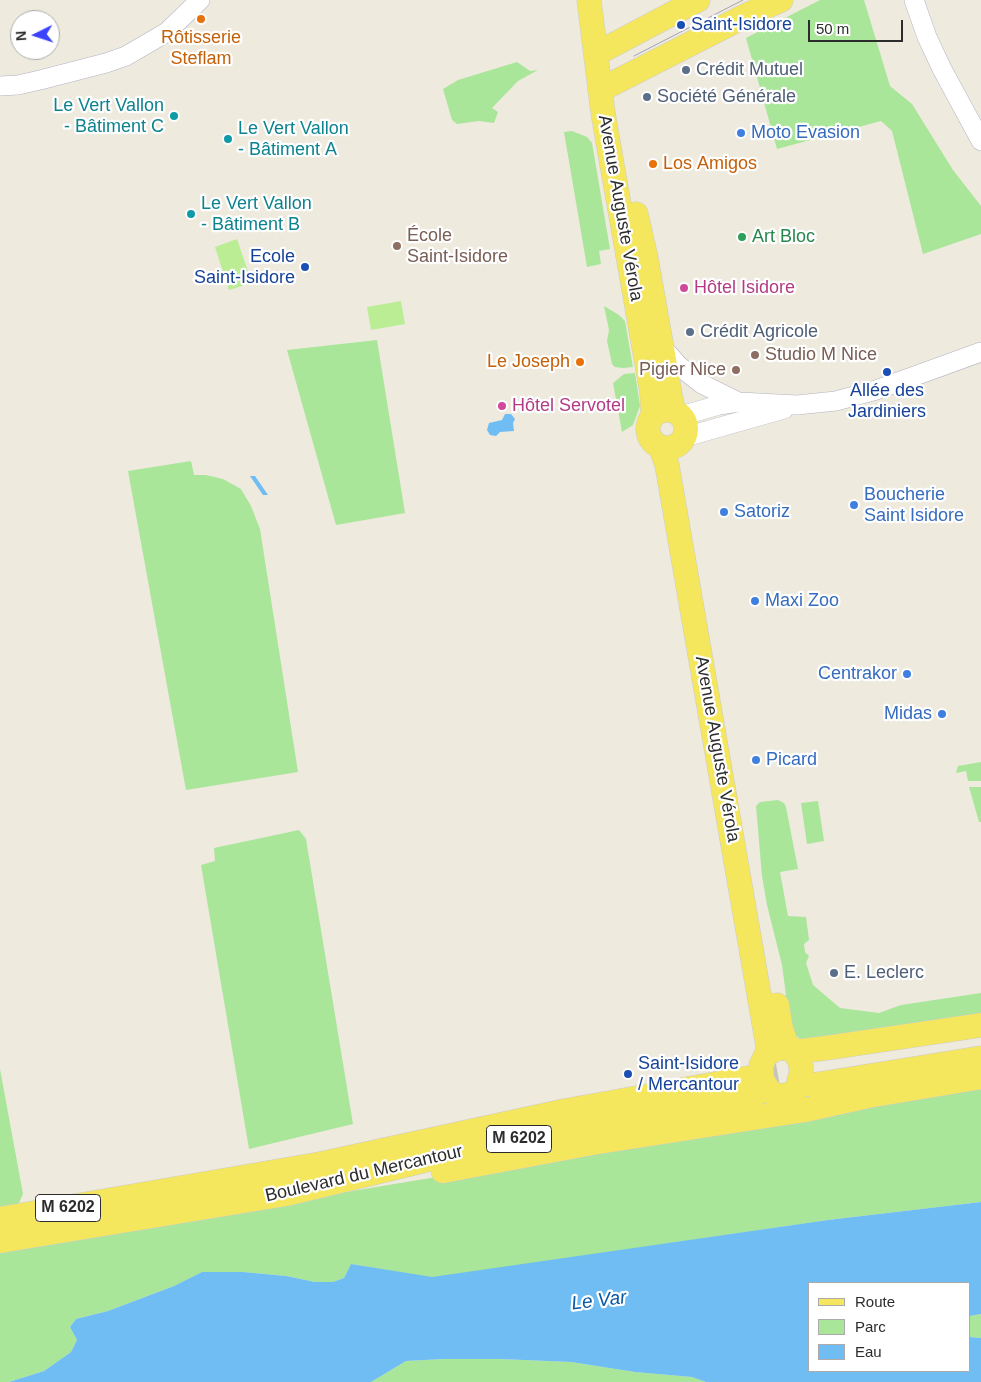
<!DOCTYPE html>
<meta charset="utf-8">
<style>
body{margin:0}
#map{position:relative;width:981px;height:1382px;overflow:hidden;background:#eeeade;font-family:Helvetica,sans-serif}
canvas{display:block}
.legend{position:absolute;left:808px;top:1282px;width:162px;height:90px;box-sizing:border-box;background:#fff;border:1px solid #ababab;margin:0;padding:6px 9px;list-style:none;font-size:15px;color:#2c2c2c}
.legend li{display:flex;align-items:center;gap:10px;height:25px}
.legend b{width:25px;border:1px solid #ababab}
.north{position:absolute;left:10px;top:10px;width:50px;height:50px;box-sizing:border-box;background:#fff;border:1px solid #ababab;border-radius:50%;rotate:266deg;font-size:14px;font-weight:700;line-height:20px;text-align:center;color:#2c2c2c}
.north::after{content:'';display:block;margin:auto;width:18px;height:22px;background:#3b43ff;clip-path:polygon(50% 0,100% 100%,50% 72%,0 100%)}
.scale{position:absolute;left:808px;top:20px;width:95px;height:22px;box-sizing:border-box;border:2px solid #2c2c2c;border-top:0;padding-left:6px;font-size:15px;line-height:18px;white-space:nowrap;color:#2c2c2c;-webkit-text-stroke:4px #fff;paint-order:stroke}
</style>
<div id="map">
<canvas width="981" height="1382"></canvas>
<ul class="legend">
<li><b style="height:6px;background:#f5e75d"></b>Route</li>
<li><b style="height:14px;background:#a9e69a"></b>Parc</li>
<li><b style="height:14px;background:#6fbdf3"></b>Eau</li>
</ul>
<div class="north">N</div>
<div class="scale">50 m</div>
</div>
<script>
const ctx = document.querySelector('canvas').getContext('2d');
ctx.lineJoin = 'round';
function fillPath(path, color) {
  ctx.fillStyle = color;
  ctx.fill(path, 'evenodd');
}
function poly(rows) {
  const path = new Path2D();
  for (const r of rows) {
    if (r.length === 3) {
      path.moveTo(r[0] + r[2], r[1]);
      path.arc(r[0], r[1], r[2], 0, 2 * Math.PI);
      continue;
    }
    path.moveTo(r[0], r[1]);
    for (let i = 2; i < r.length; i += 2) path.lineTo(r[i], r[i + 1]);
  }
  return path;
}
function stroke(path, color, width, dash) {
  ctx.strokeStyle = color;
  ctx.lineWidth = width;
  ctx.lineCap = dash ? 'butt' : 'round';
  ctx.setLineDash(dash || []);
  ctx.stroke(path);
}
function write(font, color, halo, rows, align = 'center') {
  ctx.font = font + ' Helvetica,sans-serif';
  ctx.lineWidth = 4.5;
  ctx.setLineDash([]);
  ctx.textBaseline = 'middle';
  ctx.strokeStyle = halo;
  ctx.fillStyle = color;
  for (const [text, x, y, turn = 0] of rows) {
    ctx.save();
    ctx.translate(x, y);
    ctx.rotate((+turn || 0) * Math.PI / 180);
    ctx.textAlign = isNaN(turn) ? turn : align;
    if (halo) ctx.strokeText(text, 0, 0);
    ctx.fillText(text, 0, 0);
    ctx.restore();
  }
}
fillPath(poly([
 [820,0,864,0,890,86,912,104,953,170,981,206,981,234,923,254,892,131,881,121,777,149,746,38],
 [517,62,530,71,538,70,518,81,492,108,498,112,494,123,479,121,457,124,452,120,443,89,458,80],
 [572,131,587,137,592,143,610,249,599,251,601,264,587,267,564,132],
 [604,306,619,315,625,321,633,367,623,368,615,367,612,364,607,341,609,330],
 [377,340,405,513,336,525,287,350],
 [635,373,640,406,633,425,622,432,613,383,624,374],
 [191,461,194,475,206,475,223,479,241,489,251,506,260,529,298,772,186,790,128,471],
 [981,762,981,781,968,781,966,771,956,773,958,766],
 [969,787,981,787,981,822,979,822],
 [778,800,784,803,786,807,798,869,780,872,788,916,806,917,809,940,804,944,805,952,809,956,806,963,813,985,840,1008,879,1013,901,1005,981,993,981,1013,958,1021,809,1045,795,1035,783,1004,786,995,782,965,767,905,762,876,756,806,760,802],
 [818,801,824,841,807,844,801,803],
 [299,830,306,839,353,1124,249,1149,201,865,215,861,214,848],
 [0,1069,23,1194,18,1205,0,1208],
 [981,1087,981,1202,828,1220,432,1278,351,1264,344,1278,333,1282,315,1282,286,1276,243,1272,202,1272,174,1286,108,1311,76,1319,70,1327,77,1340,71,1352,44,1371,9,1382,0,1382,0,1251,376,1187],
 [981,1314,981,1338,970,1337,970,1316],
 [443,1359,500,1359,571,1362,635,1372,692,1377,706,1382,371,1382,406,1361]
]), '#a9e69a');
fillPath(poly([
 [237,239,252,283,229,290,215,247],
 [401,301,405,324,371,330,367,307]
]), '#bbed95');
fillPath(poly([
 [505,414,511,414,515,419,513,423,514,431,500,432,496,436,490,435,487,430,489,423,502,420],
 [250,476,255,476,268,495,263,495],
 [981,1202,981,1314,970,1316,970,1283,810,1283,810,1371,970,1371,970,1337,981,1338,981,1382,706,1382,692,1377,635,1372,571,1362,500,1359,443,1359,406,1361,371,1382,9,1382,44,1371,71,1352,77,1340,70,1327,76,1319,108,1311,174,1286,202,1272,243,1272,286,1276,315,1282,333,1282,344,1278,351,1264,432,1277,828,1220]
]), '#6fbdf3');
stroke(poly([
 [754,1077,810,1067]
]), '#c7c4ba', 24, [24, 12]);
const minor = poly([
 [914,0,927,37,942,69,981,141],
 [0,86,18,85,40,80,106,63,126,56,167,32,200,0],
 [662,347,679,366,702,384,738,402],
 [681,416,719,405,739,402,797,405,836,401,876,390,981,352],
 [685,437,784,409]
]);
const major = poly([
 [589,0,603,113,652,393,653,416],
 [596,54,698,0],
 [600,90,747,15,781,0],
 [636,214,646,258,673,411],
 [667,429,19],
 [661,448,667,465,769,1052],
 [777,1005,781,1029,788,1049],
 [793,1050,799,1059,801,1066,801,1074,797,1089,792,1093,784,1096,776,1095,770,1092,762,1080,761,1065,766,1055,775,1049,782,1048,802,1051,833,1047,981,1025],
 [813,1085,981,1058],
 [443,1171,592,1143,805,1110,868,1096,981,1077],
 [0,1219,320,1164,564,1111,754,1077],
 [0,1241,286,1194,488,1145,567,1128,755,1095]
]);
stroke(minor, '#b2b2c0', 20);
stroke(major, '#ccc', 25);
stroke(minor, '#fff', 19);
stroke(major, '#f5e75d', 24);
stroke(poly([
 [634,56,743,0]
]), '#a1a1b7', 1);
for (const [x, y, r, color] of [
 [201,19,5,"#e8710a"],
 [681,25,5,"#1a4fb4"],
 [686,70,5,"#5c6f8a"],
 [647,97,5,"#5c6f8a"],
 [174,116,5,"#0f9aa8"],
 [741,133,5,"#3f7fe0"],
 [228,139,5,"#0f9aa8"],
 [653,164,5,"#e8710a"],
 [191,214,5,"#0f9aa8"],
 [742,237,5,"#2e9e5b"],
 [397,246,5,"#8d6e63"],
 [305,267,5,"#1a4fb4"],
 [684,288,5,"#d1479c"],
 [690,332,5,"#5c6f8a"],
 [755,355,5,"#8d6e63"],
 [580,362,5,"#e8710a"],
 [736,370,5,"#8d6e63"],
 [887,372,5,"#1a4fb4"],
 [502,406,5,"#d1479c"],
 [854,505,5,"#3f7fe0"],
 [724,512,5,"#3f7fe0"],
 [755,601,5,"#3f7fe0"],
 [907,674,5,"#3f7fe0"],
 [942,714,5,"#3f7fe0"],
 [756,760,5,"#3f7fe0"],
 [834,973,5,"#5c6f8a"],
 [628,1074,5,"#1a4fb4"]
]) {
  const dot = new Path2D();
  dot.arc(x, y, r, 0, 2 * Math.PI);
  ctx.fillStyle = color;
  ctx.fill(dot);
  stroke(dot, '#fff', 2);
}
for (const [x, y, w] of [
 [519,1139,65],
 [68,1208,65]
]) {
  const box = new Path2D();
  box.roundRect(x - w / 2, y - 13.5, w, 27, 4);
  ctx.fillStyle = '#fff';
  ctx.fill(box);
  stroke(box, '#2c2c2c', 1);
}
write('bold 16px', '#2c2c2c', null, [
 ["M 6202",519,1139],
 ["M 6202",68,1208]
]);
write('18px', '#164399', '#fff', [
 ["Saint-Isidore",691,25],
 ["Ecole",295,257,"right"],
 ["Saint-Isidore",295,278,"right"],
 ["Allée des",887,391,"center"],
 ["Jardiniers",887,412,"center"],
 ["Saint-Isidore",638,1064],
 ["/ Mercantour",638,1085]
], 'left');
write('18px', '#c56008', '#fff', [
 ["Rôtisserie",201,38],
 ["Steflam",201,59],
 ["Los Amigos",663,164,"left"],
 ["Le Joseph",570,362,"right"]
]);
write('18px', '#4e5e75', '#fff', [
 ["Crédit Mutuel",696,70],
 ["Société Générale",657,97],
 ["Crédit Agricole",700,332],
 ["E. Leclerc",844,973]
], 'left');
write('18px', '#0d838f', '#fff', [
 ["Le Vert Vallon",164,106,"right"],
 ["- Bâtiment C",164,127,"right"],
 ["Le Vert Vallon",238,129],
 ["- Bâtiment A",238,150],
 ["Le Vert Vallon",201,204],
 ["- Bâtiment B",201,225]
], 'left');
write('18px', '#366cbe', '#fff', [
 ["Moto Evasion",751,133],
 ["Boucherie",864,495],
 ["Saint Isidore",864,516],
 ["Satoriz",734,512],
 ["Maxi Zoo",765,601],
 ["Centrakor",897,674,"right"],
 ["Midas",932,714,"right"],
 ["Picard",766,760]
], 'left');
write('18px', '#2c2c2c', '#fff', [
 ["Avenue Auguste Vérola",620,208,80],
 ["Avenue Auguste Vérola",717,749,80],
 ["Boulevard du Mercantour",364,1174,-13]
]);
write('18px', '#785e54', '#fff', [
 ["École",407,236],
 ["Saint-Isidore",407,257],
 ["Studio M Nice",765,355],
 ["Pigier Nice",726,370,"right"]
], 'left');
write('18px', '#27864d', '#fff', [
 ["Art Bloc",752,237]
], 'left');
write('18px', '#b23c85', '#fff', [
 ["Hôtel Isidore",694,288],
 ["Hôtel Servotel",512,406]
], 'left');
write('italic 19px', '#0958a3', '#fff', [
 ["Le Var",599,1301,-7]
]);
</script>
